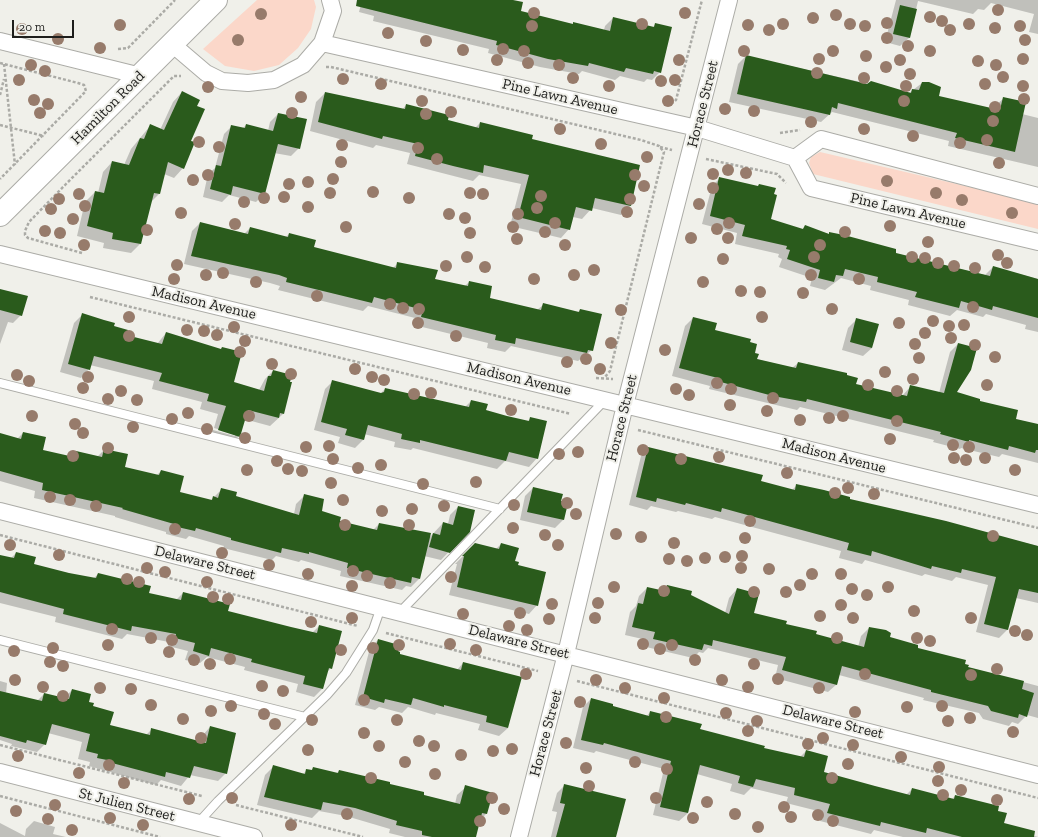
<!DOCTYPE html>
<style>
body{margin:0}
#map{position:relative;width:1038px;height:837px;overflow:hidden;background:#f0f0ea;font-family:"Zilla Slab",serif}
canvas{display:block}
.scale{position:absolute;left:12px;top:20px;width:62px;height:18px;box-sizing:border-box;border:2px solid #1e1e1c;border-top:0;padding-left:5px;font-size:12px;line-height:14px;white-space:nowrap;color:#1e1e1c;-webkit-text-stroke:3px #f0f0ea;paint-order:stroke}
</style>
<div id="map">
<canvas width="1038" height="837"></canvas>
<div class="scale">20 m</div>
</div>
<script>
const ctx = document.querySelector('canvas').getContext('2d');
ctx.lineJoin = 'round';
function fillPath(path, color) {
  ctx.fillStyle = color;
  ctx.fill(path, 'evenodd');
}
function poly(rows) {
  const path = new Path2D();
  for (const r of rows) {
    path.moveTo(r[0], r[1]);
    for (let i = 2; i < r.length; i += 2) path.lineTo(r[i], r[i + 1]);
  }
  return path;
}
function stroke(path, color, width, dash) {
  ctx.strokeStyle = color;
  ctx.lineWidth = width;
  ctx.lineCap = dash ? 'butt' : 'round';
  ctx.setLineDash(dash || []);
  ctx.stroke(path);
}
function write(font, color, halo, rows, align = 'center') {
  ctx.font = font + ' "Zilla Slab",serif';
  ctx.lineWidth = 4;
  ctx.setLineDash([]);
  ctx.textBaseline = 'middle';
  ctx.strokeStyle = halo;
  ctx.fillStyle = color;
  for (const [text, x, y, turn = 0] of rows) {
    ctx.save();
    ctx.translate(x, y);
    ctx.rotate((+turn || 0) * Math.PI / 180);
    ctx.textAlign = isNaN(turn) ? turn : align;
    if (halo) ctx.strokeText(text, 0, 0);
    ctx.fillText(text, 0, 0);
    ctx.restore();
  }
}
fillPath(poly([
 [257,0,314,0,316,7,311,29,298,48,279,65,254,71,225,66,203,49],
 [820,152,1038,203,1038,229,813,174,809,163,811,157]
]), '#fbd7c9');
fillPath(poly([
 [362,0,509,0,520,12,572,25,573,23,604,30,605,26,613,18,652,28,656,24,660,72,652,80,647,79,644,82,620,76,615,80,582,71,579,74,540,67,488,53,489,49,373,21,374,16,359,12],
 [896,0,1038,0,1038,34,1029,32,1034,14,991,3,984,10,978,9,973,14,918,1,909,38,900,46,885,42],
 [746,56,909,93,922,83,938,97,994,110,995,106,1004,98,1022,114,1038,118,1038,167,948,146,949,141,832,112,821,122,729,102,738,64],
 [182,92,196,106,183,168,174,178,164,174,159,194,151,202,140,244,131,253,103,248,104,243,77,236,85,202,95,192,98,193,103,172,112,162,124,165,131,149,150,126,160,130,173,102],
 [325,93,402,110,406,105,446,121,475,128,480,123,530,140,638,166,630,206,621,215,592,208,582,219,573,217,569,229,561,238,510,226,521,184,479,175,473,181,407,164,410,153,376,145,373,148,310,131,316,102],
 [278,114,299,148,291,156,274,153,264,194,256,202,229,195,222,202,203,197,208,174,215,168,224,134,232,126,243,128,246,125,268,131,270,122],
 [720,178,770,219,801,230,805,227,894,253,985,275,993,267,1038,279,1038,332,1025,329,1026,325,986,314,983,317,957,310,950,316,908,305,909,300,870,290,871,286,841,278,825,290,810,286,812,278,779,267,782,259,778,257,779,254,735,244,737,233,702,224,712,186],
 [200,223,244,234,250,228,286,237,289,234,313,248,392,269,398,263,434,280,465,286,469,282,488,299,537,310,543,305,577,313,580,310,592,350,578,361,511,346,505,352,487,348,488,343,414,325,415,318,368,306,363,311,278,290,280,286,270,283,184,264,192,231],
 [0,290,21,315,13,323,8,322,0,344],
 [82,315,113,327,125,336,157,344,166,333,233,383,259,390,265,379,273,371,283,414,270,426,244,419,239,436,231,444,211,438,213,430,235,436,235,434,214,428,218,414,200,409,202,402,152,389,154,381,90,365,89,369,81,378,60,372,74,323],
 [693,318,714,330,749,342,756,359,792,368,798,363,855,385,902,396,911,386,939,393,950,352,958,344,956,393,1015,419,1038,425,1038,463,1002,454,999,457,961,448,960,449,933,442,934,440,800,407,797,410,709,389,710,386,672,376,685,326],
 [856,320,872,348,863,356,842,350,848,328],
 [333,381,380,394,385,389,465,407,471,401,485,411,527,422,531,418,537,458,529,467,505,461,497,469,413,448,411,450,394,447,395,442,364,434,363,440,355,448,338,443,340,437,314,430,325,389],
 [23,433,42,451,70,457,76,452,97,457,104,450,124,467,156,476,161,471,179,493,210,501,222,489,235,497,294,514,296,504,305,495,321,512,339,522,373,530,379,524,428,539,443,523,448,524,450,515,458,507,469,531,441,560,424,556,419,579,411,587,406,586,402,590,340,576,341,571,301,560,299,562,276,556,272,560,223,548,224,546,189,536,186,539,166,534,166,532,115,517,115,516,34,498,35,491,0,481,0,435,17,439],
 [649,448,760,482,792,490,797,485,848,500,1038,546,1038,603,1016,598,1007,630,999,638,976,632,988,585,956,577,952,581,925,574,922,576,865,560,862,564,839,558,841,551,715,517,712,519,678,511,676,512,651,506,647,510,629,505,641,456],
 [533,488,567,504,563,520,555,528,520,520,525,496],
 [475,544,496,549,501,544,517,566,537,605,529,614,449,595,457,564,455,564],
 [16,553,33,565,93,579,98,574,148,594,176,600,183,593,227,612,312,633,319,626,331,668,327,672,323,688,314,697,296,692,298,684,244,670,245,667,207,657,200,663,185,660,188,651,168,646,169,642,127,634,122,639,55,622,56,617,0,603,0,556,11,558],
 [667,586,725,613,729,598,737,589,752,613,815,635,858,647,861,636,869,628,888,638,967,667,1038,686,1038,718,1027,715,1018,724,1012,722,1009,726,983,719,979,713,923,700,924,698,839,675,837,684,828,692,775,678,778,665,708,648,703,653,699,652,693,658,646,647,647,640,625,635,630,612,636,606,639,596,647,588,662,591],
 [378,640,396,652,399,655,457,670,463,663,508,728,499,736,478,730,480,724,436,713,435,715,408,707,402,713,379,707,375,710,355,705,370,648],
 [0,681,7,683,6,694,37,701,44,694,64,698,72,690,88,703,109,726,146,735,152,729,201,742,202,736,210,727,226,773,218,781,190,775,181,786,161,780,156,785,89,766,90,762,78,759,82,742,48,733,45,744,37,752,11,746,12,744,0,740],
 [591,699,611,707,647,716,650,712,699,730,763,749,800,757,806,751,822,773,906,795,912,789,952,799,955,796,997,811,1003,824,1024,833,1038,837,903,837,874,830,871,834,820,821,822,812,786,803,788,797,751,788,744,795,730,791,732,784,697,774,688,813,679,821,653,815,664,769,596,751,594,753,573,748,583,707],
 [273,767,302,775,307,770,310,771,314,768,336,774,339,771,455,804,457,795,466,787,492,794,486,814,479,821,475,837,405,837,389,833,390,829,346,816,319,811,312,818,257,805,265,775],
 [565,785,615,837,551,837,557,812,552,811,557,793],
 [34,821,55,827,53,834,66,837,0,837,0,823,25,836,26,829]
]), '#0003');
fillPath(poly([
 [357,0,513,0,523,2,521,11,573,24,573,22,610,31,613,17,654,27,655,23,672,27,661,73,654,71,653,74,626,68,624,72,589,63,588,66,548,59,496,45,497,41,356,6],
 [900,5,917,9,910,38,893,34],
 [746,55,867,84,871,81,911,93,912,89,919,90,922,82,929,82,941,87,939,96,1000,110,1003,97,1026,102,1015,152,955,138,957,133,838,103,837,109,832,107,830,115,737,94],
 [182,91,200,100,197,106,205,109,191,141,195,142,184,169,168,162,160,194,154,193,141,244,112,239,113,233,87,226,95,191,104,193,112,161,129,165,140,138,144,139,150,124,164,130],
 [325,92,405,109,406,104,449,115,448,120,479,128,480,122,533,135,532,139,640,165,631,206,595,198,592,211,576,207,570,230,518,217,529,175,484,165,483,173,453,166,415,156,418,144,383,136,382,139,318,122],
 [278,113,307,119,300,149,278,144,265,194,233,186,231,195,210,189,216,165,221,166,231,125,245,128,246,124,273,131],
 [719,177,758,186,759,184,776,188,774,194,777,195,771,219,803,229,805,225,829,234,829,232,844,235,896,249,896,253,990,276,993,266,1038,279,1038,318,993,306,992,310,961,301,959,308,915,297,917,292,877,282,878,277,845,269,843,276,836,275,834,282,818,278,820,270,787,259,790,250,786,249,787,246,742,236,745,225,710,216],
 [200,222,248,234,250,227,288,237,289,233,316,240,314,247,396,268,397,262,438,270,435,279,468,286,469,281,492,286,490,298,541,310,543,303,579,312,580,309,602,314,593,351,588,350,587,353,516,338,515,344,495,340,496,335,421,317,423,310,374,297,372,303,286,282,287,278,279,275,191,256],
 [0,289,28,296,22,316,0,310],
 [82,313,104,320,115,323,114,326,128,330,126,335,162,344,166,332,221,349,222,347,242,352,234,382,264,391,268,376,271,376,273,370,292,375,290,382,292,382,284,414,280,413,279,418,248,410,240,437,218,430,226,406,207,401,209,394,159,381,162,373,94,356,90,370,68,364],
 [693,317,717,323,715,330,751,339,750,342,757,344,755,353,759,354,757,359,796,368,798,362,847,373,847,375,858,378,856,384,907,396,910,385,944,393,958,343,977,348,971,370,957,392,980,399,980,401,1018,410,1016,419,1038,424,1038,450,1036,450,1035,453,1009,446,1008,450,969,440,969,442,940,434,941,432,807,399,806,402,773,396,717,381,718,378,679,368],
 [856,318,879,324,872,348,850,342],
 [332,380,381,393,384,392,385,388,469,407,471,400,488,404,486,410,507,416,529,421,530,417,547,421,538,459,509,452,506,461,420,440,420,443,401,439,402,434,368,425,364,440,345,435,347,429,321,422],
 [23,432,46,437,43,450,74,457,76,451,102,457,104,449,128,454,125,467,159,475,161,470,184,476,180,492,212,500,213,496,218,498,221,488,237,492,236,496,299,515,304,494,324,499,322,511,341,517,340,521,377,530,379,523,431,533,420,579,412,577,411,583,367,573,347,568,348,563,309,552,309,554,282,548,281,553,231,540,231,538,196,528,195,531,173,526,174,524,122,509,123,508,42,490,43,483,0,471,0,433,21,439],
 [648,447,763,475,761,481,795,490,796,484,824,490,850,497,850,499,946,521,1038,546,1038,593,1019,589,1008,630,984,624,996,577,962,569,961,573,932,566,931,569,872,551,871,556,847,550,849,543,722,508,721,512,686,503,685,505,657,498,656,502,636,497],
 [533,487,563,494,561,501,568,503,564,520,527,512],
 [458,506,475,510,470,532,450,553,429,547,433,533,440,535,443,522,453,525],
 [475,543,499,549,501,543,519,548,515,561,519,562,518,565,546,572,538,606,457,587,464,556,462,556],
 [16,552,36,557,34,564,69,573,96,578,98,573,151,586,149,593,181,600,183,592,230,604,228,611,291,627,317,633,319,625,342,631,332,669,329,668,323,689,303,684,305,676,251,662,252,659,211,648,209,656,193,651,195,643,175,638,176,634,132,626,131,631,63,614,64,609,60,608,0,592,0,555,14,558],
 [667,585,692,591,691,595,729,614,737,588,759,594,754,613,787,621,786,624,817,631,816,634,864,647,869,627,886,630,891,633,890,637,918,645,918,648,966,660,965,664,969,665,968,667,1024,681,1022,689,1034,693,1027,717,1019,714,1018,718,991,711,988,706,931,692,931,690,842,666,837,685,782,670,786,657,713,640,712,646,704,644,702,650,653,639,655,632,632,627,638,603,643,604,647,587,665,591],
 [378,639,399,645,398,651,400,652,400,654,461,670,463,662,522,677,508,728,486,722,487,716,444,705,444,707,413,698,411,705,385,699,384,703,363,697],
 [72,689,91,694,89,702,94,703,93,706,114,712,110,725,150,735,151,728,206,743,210,726,236,733,227,774,194,766,190,778,166,772,165,777,112,763,112,761,97,758,98,754,86,751,90,734,52,724,46,745,27,740,26,743,0,736,0,691,42,701,44,693,69,699],
 [591,698,613,704,613,706,649,716,650,711,702,724,700,729,765,746,764,748,804,757,806,750,828,756,824,772,875,786,910,795,912,788,954,799,955,795,999,806,998,811,1007,813,1004,823,1035,831,1034,837,962,837,927,828,926,833,881,822,880,826,827,813,830,804,794,795,795,788,756,779,753,787,738,783,740,776,700,765,688,813,660,807,671,761,604,743,603,745,581,740],
 [273,765,305,774,306,769,312,770,313,767,338,773,339,770,390,782,390,784,424,792,424,795,460,804,465,785,493,793,487,814,482,813,476,837,432,837,422,835,422,831,396,825,397,821,355,808,323,802,321,810,264,797],
 [564,784,626,799,616,837,556,837,565,804,560,803]
]), '#2a5b1c');
const service = poly([
 [0,383,500,509],
 [400,612,605,400],
 [0,640,305,717],
 [198,823,218,801,327,695,346,673,373,630,381,607]
]);
const minor = poly([
 [0,41,141,76],
 [322,43,697,128,795,158,811,188,1038,242],
 [172,44,206,73,222,81,248,83,274,80,303,65,322,43,333,11,330,0],
 [795,158,821,139,1038,196],
 [0,254,1038,505],
 [0,511,1038,775],
 [0,772,254,837],
 [519,837,566,654,625,405,729,0]
]);
const secondary = poly([
 [0,215,216,0]
]);
stroke(service, '#acaca7', 10);
stroke(minor, '#acaca7', 18);
stroke(secondary, '#acaca7', 24);
stroke(poly([
 [118,49,128,48,175,0],
 [0,63,78,83,84,85,86,91,0,179],
 [4,64,15,165],
 [326,67,331,67,641,140,659,146,664,152,610,371,605,377],
 [0,95,4,79],
 [671,104,676,100,702,0],
 [0,125,44,136],
 [780,133,800,130],
 [660,147,672,150],
 [706,159,777,174,786,183],
 [82,253,28,238,25,235,25,231,29,222,66,184,174,76,181,76],
 [90,297,571,414],
 [596,378,613,379],
 [638,430,1038,528],
 [0,535,358,626],
 [386,633,538,671],
 [577,681,1038,798],
 [0,745,202,796],
 [0,796,160,837],
 [236,805,363,837]
]), '#ababa6', 2.5, [3, 2]);
stroke(service, '#fff', 8);
stroke(minor, '#fff', 16);
stroke(secondary, '#fff', 22);
ctx.fillStyle = '#977b6b';
for (const [x, y] of [
 [998,10],
 [534,13],
 [685,13],
 [261,14],
 [836,15],
 [930,17],
 [813,18],
 [942,21],
 [887,23],
 [642,24],
 [783,24],
 [850,24],
 [969,24],
 [120,25],
 [748,25],
 [532,26],
 [865,26],
 [1020,26],
 [995,28],
 [22,29],
 [769,30],
 [950,30],
 [388,33],
 [887,38],
 [58,39],
 [238,40],
 [1025,40],
 [426,41],
 [908,46],
 [100,48],
 [503,49],
 [463,50],
 [524,51],
 [744,51],
 [833,51],
 [930,51],
 [866,56],
 [819,59],
 [1023,59],
 [497,60],
 [679,60],
 [900,60],
 [978,61],
 [528,63],
 [31,65],
 [559,65],
 [996,65],
 [886,67],
 [45,71],
 [817,73],
 [910,74],
 [1003,77],
 [573,78],
 [864,78],
 [343,79],
 [19,80],
 [675,80],
 [661,81],
 [381,84],
 [985,84],
 [609,86],
 [906,86],
 [1023,86],
 [208,87],
 [301,97],
 [1024,99],
 [34,100],
 [422,101],
 [668,101],
 [904,101],
 [48,104],
 [995,107],
 [725,109],
 [754,111],
 [451,112],
 [40,113],
 [292,113],
 [426,114],
 [993,121],
 [811,122],
 [560,129],
 [864,129],
 [913,136],
 [987,140],
 [199,142],
 [960,143],
 [601,144],
 [342,145],
 [219,147],
 [418,148],
 [647,157],
 [437,159],
 [341,162],
 [999,163],
 [728,170],
 [746,173],
 [713,174],
 [208,175],
 [635,175],
 [333,179],
 [193,180],
 [887,181],
 [308,182],
 [289,184],
 [644,186],
 [713,188],
 [373,192],
 [330,193],
 [470,193],
 [936,193],
 [79,194],
 [483,194],
 [541,196],
 [284,197],
 [264,198],
 [409,198],
 [59,199],
 [630,199],
 [962,200],
 [244,202],
 [699,204],
 [85,206],
 [308,207],
 [537,208],
 [51,209],
 [627,212],
 [181,213],
 [1012,213],
 [449,214],
 [518,214],
 [465,218],
 [73,219],
 [555,223],
 [729,223],
 [235,224],
 [890,226],
 [346,227],
 [513,227],
 [717,229],
 [147,230],
 [45,231],
 [545,232],
 [845,232],
 [60,233],
 [470,233],
 [691,238],
 [728,238],
 [517,239],
 [928,242],
 [84,245],
 [565,245],
 [820,245],
 [998,255],
 [467,257],
 [814,257],
 [912,257],
 [925,258],
 [723,259],
 [938,263],
 [1007,263],
 [177,265],
 [446,266],
 [954,266],
 [485,267],
 [975,268],
 [594,270],
 [223,273],
 [206,275],
 [574,275],
 [811,275],
 [174,279],
 [534,279],
 [859,279],
 [256,282],
 [703,282],
 [741,291],
 [760,292],
 [803,293],
 [317,296],
 [390,304],
 [973,307],
 [403,308],
 [419,309],
 [832,309],
 [621,310],
 [129,317],
 [762,317],
 [933,321],
 [418,323],
 [899,323],
 [964,325],
 [949,326],
 [234,327],
 [187,330],
 [204,331],
 [925,333],
 [217,335],
 [129,336],
 [456,336],
 [951,338],
 [245,341],
 [611,343],
 [915,344],
 [975,345],
 [665,350],
 [240,352],
 [995,357],
 [919,358],
 [586,359],
 [567,362],
 [272,364],
 [355,369],
 [600,369],
 [885,372],
 [291,374],
 [17,375],
 [88,377],
 [372,377],
 [913,379],
 [384,380],
 [29,381],
 [717,383],
 [868,385],
 [987,385],
 [83,388],
 [676,389],
 [731,389],
 [121,391],
 [897,391],
 [431,393],
 [414,394],
 [689,395],
 [773,398],
 [108,399],
 [137,400],
 [730,405],
 [511,410],
 [767,411],
 [188,413],
 [32,416],
 [249,416],
 [843,416],
 [829,418],
 [172,419],
 [800,420],
 [897,421],
 [75,424],
 [133,427],
 [207,429],
 [83,433],
 [245,438],
 [890,439],
 [953,445],
 [329,446],
 [306,447],
 [969,447],
 [108,448],
 [643,450],
 [578,452],
 [559,454],
 [73,456],
 [719,457],
 [954,458],
 [985,458],
 [333,459],
 [681,459],
 [966,460],
 [277,461],
 [381,465],
 [358,468],
 [288,469],
 [247,470],
 [1015,470],
 [302,471],
 [787,473],
 [476,482],
 [331,483],
 [423,484],
 [848,488],
 [835,493],
 [874,494],
 [50,497],
 [70,500],
 [343,500],
 [567,503],
 [514,505],
 [96,506],
 [444,506],
 [412,509],
 [382,511],
 [576,514],
 [750,521],
 [345,525],
 [409,525],
 [513,528],
 [175,529],
 [616,534],
 [545,535],
 [993,536],
 [641,537],
 [745,538],
 [674,543],
 [10,545],
 [558,545],
 [222,553],
 [59,555],
 [742,556],
 [725,557],
 [705,558],
 [669,559],
 [687,561],
 [269,565],
 [147,568],
 [741,568],
 [769,569],
 [353,571],
 [165,572],
 [308,574],
 [812,574],
 [841,574],
 [367,576],
 [451,577],
 [127,579],
 [139,582],
 [207,582],
 [390,583],
 [800,585],
 [352,586],
 [614,587],
 [888,587],
 [852,589],
 [664,591],
 [754,592],
 [786,592],
 [867,595],
 [213,597],
 [228,599],
 [598,603],
 [552,604],
 [841,605],
 [914,611],
 [520,613],
 [463,614],
 [820,616],
 [352,618],
 [595,618],
 [853,618],
 [971,618],
 [549,619],
 [311,622],
 [509,626],
 [112,629],
 [527,630],
 [1015,631],
 [1027,635],
 [151,638],
 [837,638],
 [917,638],
 [172,640],
 [930,641],
 [450,644],
 [643,644],
 [108,645],
 [399,645],
 [672,645],
 [53,648],
 [373,648],
 [660,649],
 [341,650],
 [476,650],
 [14,651],
 [169,652],
 [230,659],
 [194,660],
 [695,660],
 [50,662],
 [210,664],
 [754,664],
 [63,666],
 [997,669],
 [526,674],
 [865,674],
 [971,675],
 [778,679],
 [15,680],
 [596,680],
 [722,680],
 [262,686],
 [43,687],
 [748,687],
 [100,688],
 [625,688],
 [819,688],
 [131,689],
 [283,691],
 [63,696],
 [664,698],
 [364,700],
 [580,702],
 [151,705],
 [231,706],
 [942,706],
 [907,707],
 [211,711],
 [855,712],
 [726,713],
 [264,714],
 [666,717],
 [970,718],
 [183,719],
 [312,720],
 [397,720],
 [757,721],
 [948,721],
 [275,724],
 [748,731],
 [1013,732],
 [364,733],
 [201,738],
 [823,738],
 [419,741],
 [566,743],
 [808,744],
 [853,745],
 [379,746],
 [434,746],
 [512,749],
 [308,750],
 [493,751],
 [461,755],
 [18,756],
 [901,757],
 [405,762],
 [635,762],
 [848,764],
 [109,765],
 [939,767],
 [586,768],
 [667,769],
 [79,773],
 [435,774],
 [371,778],
 [832,778],
 [938,781],
 [124,783],
 [589,786],
 [961,790],
 [943,795],
 [232,798],
 [492,798],
 [656,798],
 [189,799],
 [997,800],
 [707,802],
 [55,805],
 [784,807],
 [504,809],
 [16,811],
 [347,814],
 [735,814],
 [818,815],
 [791,817],
 [110,818],
 [693,818],
 [48,819],
 [480,821],
 [833,821],
 [143,825],
 [291,825],
 [758,827],
 [72,830]
]) {
  ctx.beginPath();
  ctx.arc(x, y, 6, 0, 2 * Math.PI);
  ctx.fill();
}
write('15px', '#1e1e1c', '#f0f0ea', [
 ["Pine Lawn Avenue",560,97,13],
 ["Horace Street",703,104,-76],
 ["Hamilton Road",108,108,-45],
 ["Pine Lawn Avenue",908,211,13],
 ["Madison Avenue",204,303,13],
 ["Madison Avenue",519,379,13],
 ["Horace Street",622,418,-76],
 ["Madison Avenue",834,456,14],
 ["Delaware Street",205,563,14],
 ["Delaware Street",519,642,14],
 ["Delaware Street",833,722,14],
 ["Horace Street",546,733,-75],
 ["St Julien Street",127,805,14]
]);
</script>
